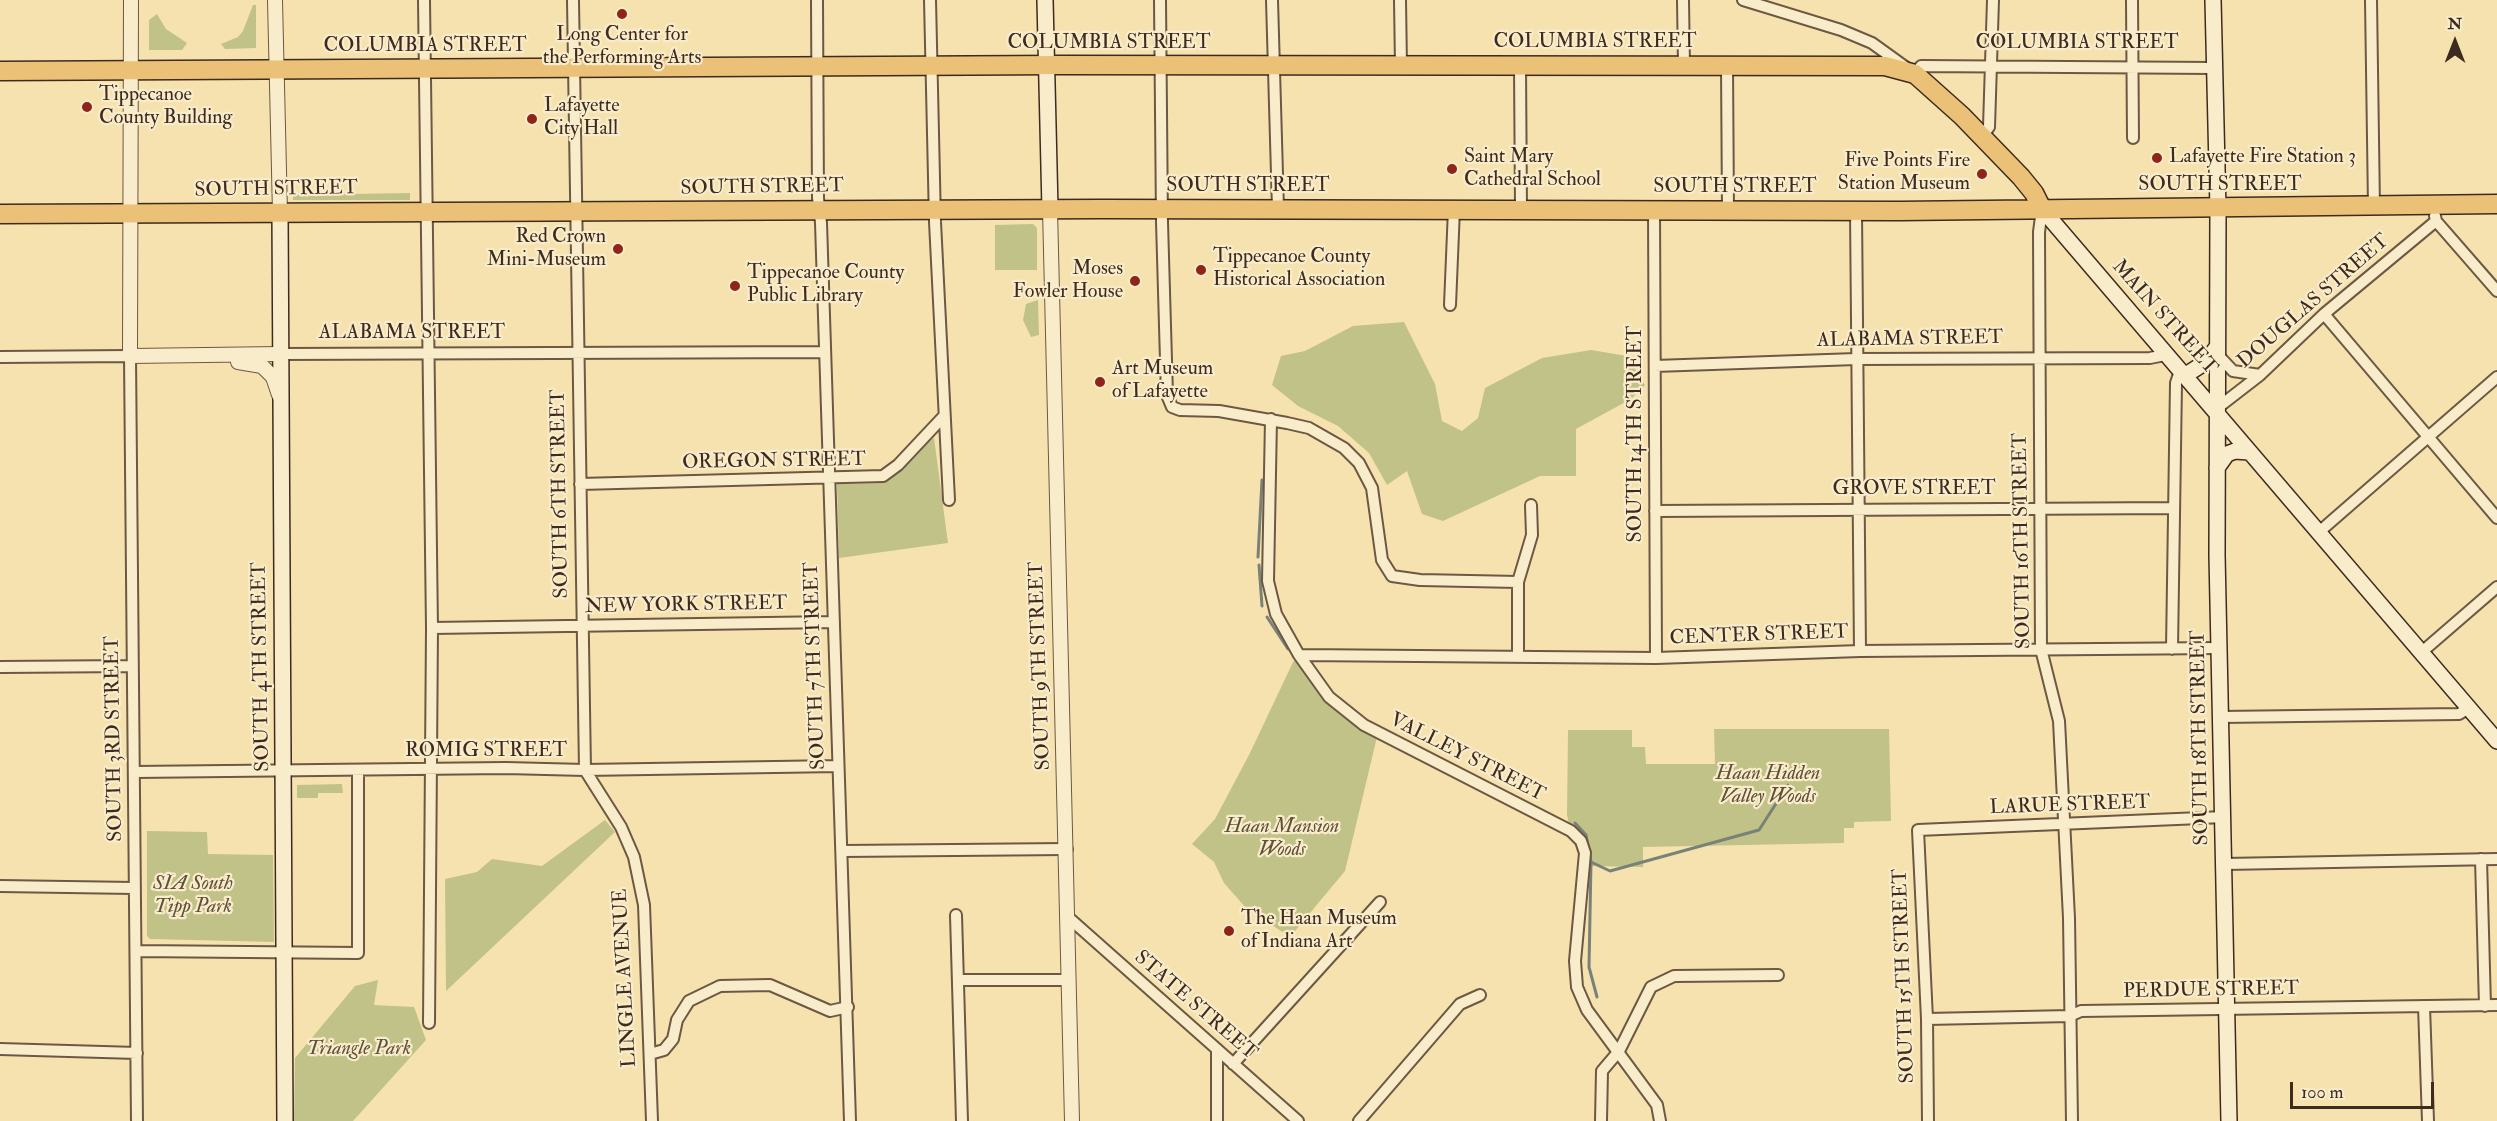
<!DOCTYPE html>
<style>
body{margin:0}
#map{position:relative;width:2497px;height:1121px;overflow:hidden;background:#f6e2af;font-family:"IM FELL Double Pica",serif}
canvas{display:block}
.north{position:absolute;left:2425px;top:12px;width:60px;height:60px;-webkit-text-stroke:4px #f9eccb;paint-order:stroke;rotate:0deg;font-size:16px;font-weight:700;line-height:24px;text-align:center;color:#3e2a1f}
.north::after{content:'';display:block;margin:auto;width:21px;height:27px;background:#3e2a1f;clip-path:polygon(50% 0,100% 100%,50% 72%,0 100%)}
.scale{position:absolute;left:2290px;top:1082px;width:144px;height:27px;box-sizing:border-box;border:3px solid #3e2a1f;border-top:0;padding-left:8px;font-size:18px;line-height:21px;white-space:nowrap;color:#3e2a1f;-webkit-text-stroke:4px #f9eccb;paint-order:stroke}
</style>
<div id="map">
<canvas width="2497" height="1121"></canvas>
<div class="north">N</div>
<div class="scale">100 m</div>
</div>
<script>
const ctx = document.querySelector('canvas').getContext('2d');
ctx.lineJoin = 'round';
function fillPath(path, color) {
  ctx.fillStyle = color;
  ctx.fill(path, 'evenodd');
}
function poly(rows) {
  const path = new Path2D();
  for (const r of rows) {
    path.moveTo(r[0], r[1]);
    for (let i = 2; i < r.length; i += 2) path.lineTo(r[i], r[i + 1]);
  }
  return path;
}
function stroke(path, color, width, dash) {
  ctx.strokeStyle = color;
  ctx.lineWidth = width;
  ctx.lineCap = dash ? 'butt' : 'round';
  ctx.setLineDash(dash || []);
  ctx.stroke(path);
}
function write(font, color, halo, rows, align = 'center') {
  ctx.font = font + ' "IM FELL Double Pica",serif';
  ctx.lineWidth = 4.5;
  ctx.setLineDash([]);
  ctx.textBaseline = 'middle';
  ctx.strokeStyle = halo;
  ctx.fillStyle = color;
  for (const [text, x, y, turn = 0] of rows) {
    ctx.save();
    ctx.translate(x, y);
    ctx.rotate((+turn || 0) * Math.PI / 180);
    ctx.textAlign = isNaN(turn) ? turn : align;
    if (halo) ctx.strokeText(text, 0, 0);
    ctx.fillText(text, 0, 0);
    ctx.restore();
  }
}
fillPath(poly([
 [253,5,256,5,256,48,225,49,221,44,238,37,243,31],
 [157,14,166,29,187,43,182,50,149,50,149,20],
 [410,193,410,200,293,200,293,195],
 [1033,224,1037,228,1037,270,995,270,995,225],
 [1038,300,1039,335,1031,337,1023,320,1026,304],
 [1404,322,1435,384,1442,421,1462,431,1478,418,1485,388,1542,358,1591,350,1627,356,1645,385,1631,399,1576,429,1576,476,1540,476,1443,521,1422,514,1407,471,1387,485,1369,453,1338,426,1298,406,1272,385,1281,356,1305,351,1353,326],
 [934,438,948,543,839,558,837,484,880,483,900,471,920,447],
 [1295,658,1377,737,1345,871,1290,937,1246,908,1224,883,1214,862,1192,844,1215,819,1249,755],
 [1714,729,1889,729,1891,821,1854,822,1854,828,1844,828,1844,843,1643,847,1643,867,1589,866,1585,839,1569,824,1567,815,1568,730,1632,730,1632,747,1645,747,1646,764,1715,764],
 [342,784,343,793,318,793,318,798,297,798,297,785],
 [605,820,615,832,446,991,445,879,477,872,492,859,542,866],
 [147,831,207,832,208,854,273,855,274,942,150,939,147,936],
 [378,980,374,1005,414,1007,426,1040,353,1121,294,1121,295,1058,355,986]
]), '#c1c288');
stroke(poly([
 [1258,557,1262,480],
 [1259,565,1262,606],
 [1267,617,1288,649],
 [1575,823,1586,835,1591,862,1610,871,1759,830,1788,785],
 [1591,862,1589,967,1597,997]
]), '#788278', 3);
const minor = poly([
 [424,0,432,628,429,1023],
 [573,0,585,770,621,827,634,857,644,905,652,1121],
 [817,0,818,198,821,223,850,1121],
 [930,0,935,222,949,500],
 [1160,0,1162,222,1167,395,1172,407,1180,410,1219,411,1287,423,1309,428,1344,448,1359,463,1372,488,1382,560,1392,576,1420,580,1518,582],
 [1272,0,1278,209],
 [1400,0,1401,66],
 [1683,0,1684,66],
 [1743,0,1841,30,1872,43,1915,74,1921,66,2214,68],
 [2132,0,2133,138],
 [2371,0,2374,207],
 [1520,66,1521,210],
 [1727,66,1728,210],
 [1982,137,1989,127,1993,0],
 [2042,209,2039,232,2041,649,2059,721,2069,918,2072,1121],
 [1654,210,1656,658],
 [1856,211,1860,651],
 [2435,216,2436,221,2497,291],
 [1450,305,1454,209],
 [2324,314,2497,518],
 [280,354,825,352],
 [2217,354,2233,371,2260,375],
 [0,357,130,356,137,1121],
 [1655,366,1856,359,2150,358,2165,355],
 [2216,409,2260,375,2324,314,2436,221],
 [1271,419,1268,581,1276,614,1299,655,1329,697,1364,725,1571,831,1581,841,1585,853,1575,961,1577,987,1587,1010,1657,1105,1660,1121],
 [580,484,883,476,898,465,944,416],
 [1655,511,2174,508],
 [2319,532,2497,377],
 [432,628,834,622],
 [2172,649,2176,383,2180,371],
 [2423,651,2497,587],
 [1299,655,1656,658,1860,651,2220,648],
 [1518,657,1518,582,1532,535,1531,505],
 [0,667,132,666],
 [2221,717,2459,714,2469,708],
 [134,772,506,768,585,770,838,766],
 [842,851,1067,849],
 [2481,859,2485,1006],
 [2225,864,2497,859],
 [0,886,134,888],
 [956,915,962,1121],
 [1069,918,1298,1121],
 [136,951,358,953,358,771],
 [958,980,1069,980],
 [2424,1006,2428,1121],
 [1927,1019,2070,1016,2081,1011,2497,1005],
 [0,1049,137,1053],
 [1217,1049,1217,1121],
 [650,1054,664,1050,673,1039,677,1020,689,1001,720,986,770,985,830,1011,848,1007],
 [1233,1064,1380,902],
 [1359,1121,1460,1004,1480,995],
 [1601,1121,1602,1071,1619,1051,1651,987,1674,976,1778,975],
 [1928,1121,1927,1019,1918,830,2224,817]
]);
const tertiary = poly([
 [131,0,130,356,280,354],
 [275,0,280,213],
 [1050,209,1072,1121],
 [238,362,262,366,273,377,279,395]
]);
const secondary = poly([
 [1045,0,1050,209],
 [2213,0,2218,209,2217,555,2229,1121],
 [2042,209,2497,741],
 [280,213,285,1121],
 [2184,376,2206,362,2217,347],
 [2217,468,2227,454,2235,451,2249,452]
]);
const primary = poly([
 [0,71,1058,65,1885,66,1915,74,1962,116,2021,177,2034,193,2042,209],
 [0,214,1102,209,1900,211,2497,204]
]);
stroke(minor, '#6c5843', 14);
stroke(tertiary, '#6c5843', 16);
stroke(secondary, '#3e2a1f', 18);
stroke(primary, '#3e2a1f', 21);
stroke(minor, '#f9eccb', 10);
stroke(tertiary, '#f9eccb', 14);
stroke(secondary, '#f9eccb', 15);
stroke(primary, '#ebc178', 18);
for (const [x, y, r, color] of [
 [622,14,6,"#8f2418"],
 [87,107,6,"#8f2418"],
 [532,119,6,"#8f2418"],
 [2157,158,6,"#8f2418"],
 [1452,169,6,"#8f2418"],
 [1982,174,6,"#8f2418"],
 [618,249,6,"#8f2418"],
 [1201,270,6,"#8f2418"],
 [1135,281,6,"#8f2418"],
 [735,286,6,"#8f2418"],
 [1100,382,6,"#8f2418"],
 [1229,931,6,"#8f2418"]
]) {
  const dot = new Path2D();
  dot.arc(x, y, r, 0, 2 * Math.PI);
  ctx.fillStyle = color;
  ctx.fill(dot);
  stroke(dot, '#f9eccb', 2);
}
write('20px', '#3e2a1f', '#f9eccb', [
 ["Long Center for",622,36,"center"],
 ["the Performing Arts",622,59,"center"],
 ["Tippecanoe",99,96],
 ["County Building",99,119],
 ["Lafayette",544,107],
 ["City Hall",544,130],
 ["Saint Mary",1464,158],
 ["Cathedral School",1464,181],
 ["Lafayette Fire Station 3",2169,158],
 ["Five Points Fire",1970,162,"right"],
 ["Station Museum",1970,185,"right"],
 ["Red Crown",606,238,"right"],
 ["Mini-Museum",606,261,"right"],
 ["Tippecanoe County",1213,258],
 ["Historical Association",1213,281],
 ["Moses",1123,270,"right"],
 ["Fowler House",1123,293,"right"],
 ["Tippecanoe County",747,274],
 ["Public Library",747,297],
 ["Art Museum",1112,370],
 ["of Lafayette",1112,393],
 ["The Haan Museum",1241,920],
 ["of Indiana Art",1241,943]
], 'left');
write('20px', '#3e2a1f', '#f9eccb', [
 ["COLUMBIA STREET",1595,43],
 ["COLUMBIA STREET",1109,44],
 ["COLUMBIA STREET",2077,44],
 ["COLUMBIA STREET",425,47],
 ["SOUTH STREET",2220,186],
 ["SOUTH STREET",1248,187],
 ["SOUTH STREET",762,188,-1],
 ["SOUTH STREET",1735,188],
 ["SOUTH STREET",276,190,-1],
 ["DOUGLAS STREET",2314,302,-41],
 ["MAIN STREET",2164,318,48],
 ["ALABAMA STREET",412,334],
 ["ALABAMA STREET",1910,340,-1],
 ["SOUTH 14TH STREET",1637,434,-90],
 ["OREGON STREET",774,462,-1],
 ["GROVE STREET",1914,490],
 ["SOUTH 6TH STREET",561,494,-91],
 ["SOUTH 16TH STREET",2023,541,-91],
 ["NEW YORK STREET",686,606,-1],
 ["CENTER STREET",1759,636,-2],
 ["SOUTH 7TH STREET",816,666,-92],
 ["SOUTH 9TH STREET",1041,666,-92],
 ["SOUTH 4TH STREET",262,667,-91],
 ["SOUTH 18TH STREET",2201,738,-91],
 ["SOUTH 3RD STREET",115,739,-91],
 ["ROMIG STREET",486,752],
 ["VALLEY STREET",1467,758,27],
 ["LARUE STREET",2070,806,-2],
 ["SOUTH 15TH STREET",1905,976,-92],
 ["LINGLE AVENUE",626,978,-93],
 ["PERDUE STREET",2211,991,-1],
 ["STATE STREET",1195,1006,41]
]);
write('italic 20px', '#5f5039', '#f9eccb', [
 ["Haan Hidden",1768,775],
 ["Valley Woods",1768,798],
 ["Haan Mansion",1282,828],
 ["Woods",1282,851],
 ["SIA South",193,885],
 ["Tipp Park",193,908],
 ["Triangle Park",359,1050]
]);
</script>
